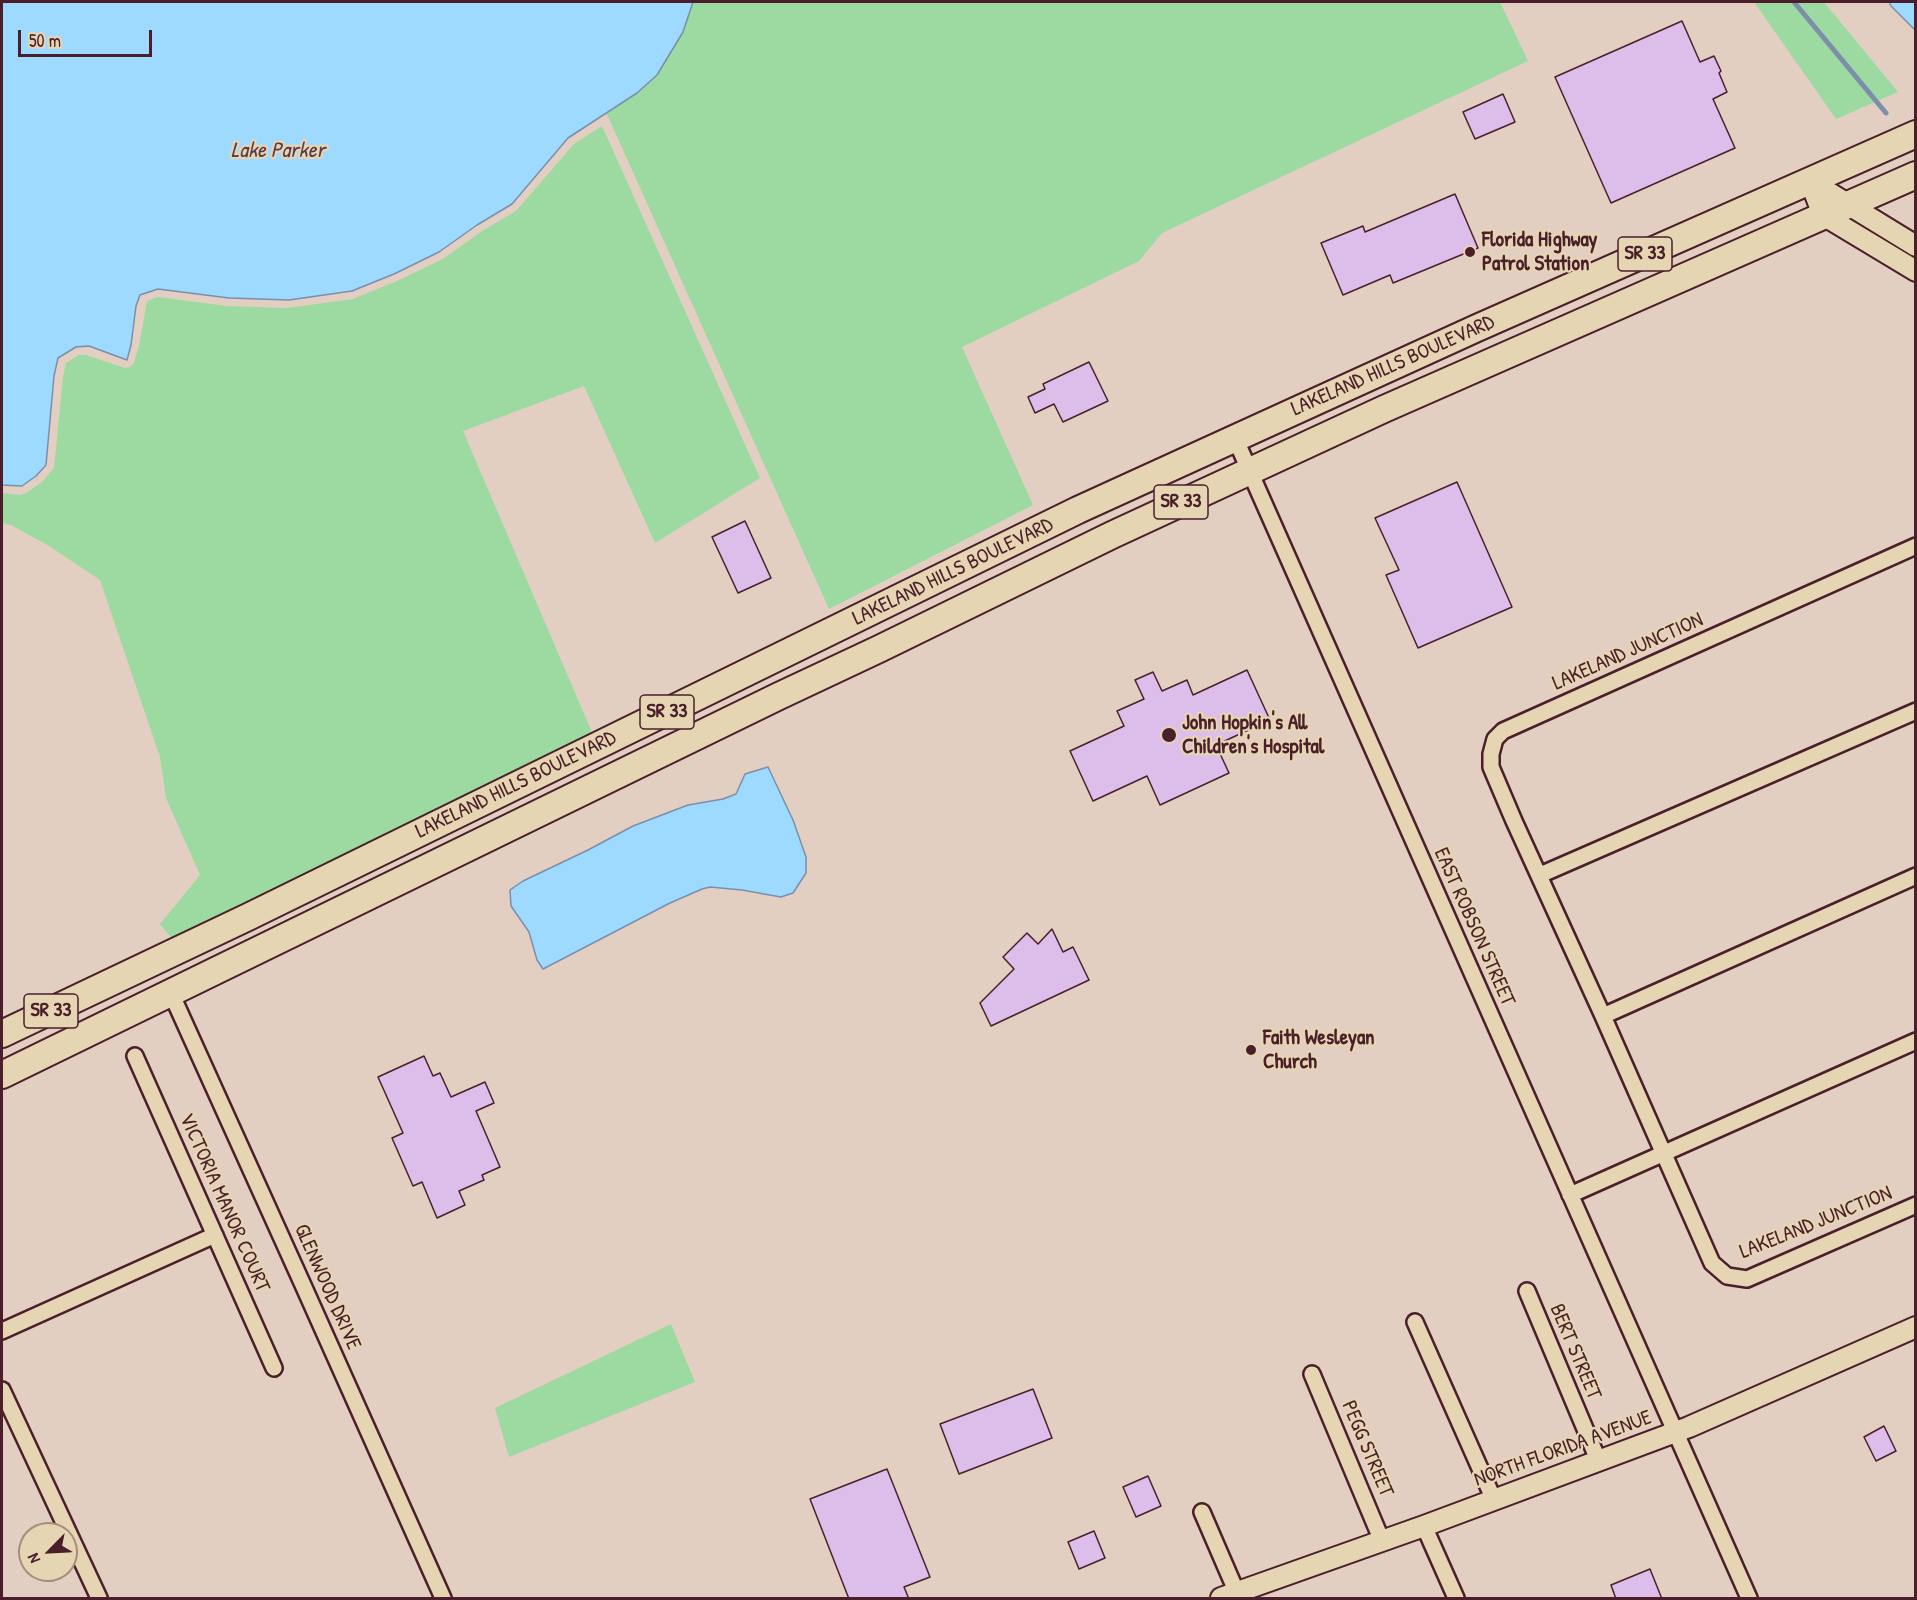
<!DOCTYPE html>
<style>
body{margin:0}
#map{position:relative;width:1917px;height:1600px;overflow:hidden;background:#e3cec2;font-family:"Patrick Hand",sans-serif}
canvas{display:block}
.frame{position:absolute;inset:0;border:3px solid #4a1f2b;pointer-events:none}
.north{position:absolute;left:18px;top:1522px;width:60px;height:60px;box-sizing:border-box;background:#e6d5b2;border:2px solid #a88c7c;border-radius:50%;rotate:246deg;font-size:16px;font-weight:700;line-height:24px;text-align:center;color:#4a1f2b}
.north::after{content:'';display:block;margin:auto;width:21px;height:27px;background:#4a1f2b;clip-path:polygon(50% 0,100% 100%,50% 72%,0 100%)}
.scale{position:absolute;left:18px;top:30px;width:134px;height:27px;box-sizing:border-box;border:3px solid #4a1f2b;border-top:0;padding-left:8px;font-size:18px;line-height:21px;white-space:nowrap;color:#4a1f2b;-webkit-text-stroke:4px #e6d5b2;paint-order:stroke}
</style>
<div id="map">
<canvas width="1917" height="1600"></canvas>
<div class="frame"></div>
<div class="north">N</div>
<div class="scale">50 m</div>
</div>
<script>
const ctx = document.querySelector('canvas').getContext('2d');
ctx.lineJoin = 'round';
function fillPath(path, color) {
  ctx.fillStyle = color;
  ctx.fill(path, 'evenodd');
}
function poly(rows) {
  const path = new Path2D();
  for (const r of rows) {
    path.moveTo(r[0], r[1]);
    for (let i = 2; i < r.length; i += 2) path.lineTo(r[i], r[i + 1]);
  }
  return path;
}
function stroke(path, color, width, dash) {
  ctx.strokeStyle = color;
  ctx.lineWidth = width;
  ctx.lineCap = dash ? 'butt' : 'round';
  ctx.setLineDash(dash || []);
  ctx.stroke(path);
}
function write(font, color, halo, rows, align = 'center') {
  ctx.font = font + ' "Patrick Hand",sans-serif';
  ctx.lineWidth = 4.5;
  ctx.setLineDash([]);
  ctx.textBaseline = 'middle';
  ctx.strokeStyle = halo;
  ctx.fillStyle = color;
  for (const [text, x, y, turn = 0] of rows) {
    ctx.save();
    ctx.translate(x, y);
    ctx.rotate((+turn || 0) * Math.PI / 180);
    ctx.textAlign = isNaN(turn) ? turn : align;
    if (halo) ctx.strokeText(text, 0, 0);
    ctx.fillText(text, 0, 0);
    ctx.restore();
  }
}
fillPath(poly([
 [616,2,1500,2,1528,61,1162,233,1139,261,962,347,1033,505,829,609,566,23],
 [1754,2,1824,2,1898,92,1836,119],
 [602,126,760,478,655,543,584,386,463,431,594,737,174,941,160,924,200,875,166,798,160,757,100,580,49,546,11,525,2,523,2,493,20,495,26,493,43,481,54,468,63,377,66,363,79,355,86,355,125,368,130,367,134,363,139,346,147,301,158,297,227,306,287,308,353,299,397,281,443,259,482,231,516,211,574,144],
 [671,1324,695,1382,509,1457,495,1408]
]), '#9ddaa1');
const water = poly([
 [2,2,693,2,683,32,657,75,637,93,568,138,512,204,477,225,439,252,394,274,352,291,289,300,229,298,158,289,140,295,136,306,131,345,127,360,89,346,76,347,58,358,54,376,46,465,36,476,22,486,2,485,2,2],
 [1889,2,1915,2,1915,30,1891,6,1889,2],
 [768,767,793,820,806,857,806,873,793,893,781,897,742,890,710,887,702,889,670,903,543,969,537,960,529,932,511,906,510,890,523,881,588,850,633,826,688,805,723,799,736,794,745,774,768,767]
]);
fillPath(water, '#9ed9ff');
stroke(water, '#7c8faa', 1.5);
stroke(poly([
 [1794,2,1886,113]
]), '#7c8faa', 5);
const building = poly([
 [1682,21,1700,62,1714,56,1721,71,1719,73,1727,92,1713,99,1735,148,1611,203,1555,77,1682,21],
 [1503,94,1515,122,1475,139,1463,112,1503,94],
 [1455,194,1478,248,1393,283,1390,275,1343,295,1321,243,1363,226,1365,232,1455,194],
 [1089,362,1108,401,1063,422,1054,404,1035,413,1028,397,1045,389,1043,384,1089,362],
 [1457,482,1512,607,1418,648,1386,575,1399,570,1375,518,1457,482],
 [745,521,771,578,738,593,712,537,745,521],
 [1247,670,1270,720,1216,745,1229,773,1160,805,1147,776,1093,801,1070,751,1124,726,1117,711,1144,699,1135,680,1153,672,1162,691,1187,680,1193,695,1247,670],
 [1052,929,1063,952,1073,947,1089,980,991,1026,980,1003,1014,969,1003,957,1027,933,1038,944,1052,929],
 [424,1056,433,1076,440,1073,451,1097,485,1082,494,1103,476,1111,500,1167,482,1175,484,1180,459,1191,465,1205,437,1218,422,1182,413,1186,392,1138,403,1133,378,1077,424,1056],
 [1033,1389,1052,1438,959,1474,940,1424,1033,1389],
 [1884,1426,1896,1451,1876,1461,1864,1437,1884,1426],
 [887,1469,930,1577,904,1587,909,1599,849,1599,810,1499,887,1469],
 [1148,1476,1161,1506,1136,1517,1123,1487,1148,1476],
 [1094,1531,1105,1558,1079,1569,1068,1542,1094,1531],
 [1650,1569,1662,1599,1616,1599,1611,1585,1650,1569]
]);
fillPath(building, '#ddbde9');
stroke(building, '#4a1f2b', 1.5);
const minor = poly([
 [1235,438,1749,1598],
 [1916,546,1503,731,1495,739,1491,754,1491,767,1514,821,1603,1016,1712,1263,1727,1276,1747,1279,1916,1205],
 [1540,875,1916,711],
 [171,993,303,1285,443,1598],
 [1603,1016,1916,876],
 [135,1056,274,1368],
 [1570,1195,1916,1041],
 [1527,1291,1599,1462],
 [1415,1322,1494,1500],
 [2,1331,215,1235],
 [1312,1374,1382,1541],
 [2,1390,99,1598],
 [1202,1512,1237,1593],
 [1424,1526,1456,1598]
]);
const tertiary = poly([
 [1810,181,1823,215,1916,271],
 [1810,181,1916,246],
 [1221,1598,1424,1526,1689,1427,1916,1327]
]);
const primary = poly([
 [2,1034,248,917,1078,510,1477,328,1916,134],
 [2,1075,779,696,879,649,1112,535,1384,409,1916,175]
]);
stroke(minor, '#4a1f2b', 20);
stroke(tertiary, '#4a1f2b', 24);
stroke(primary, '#4a1f2b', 30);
stroke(minor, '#e6d5b2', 15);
stroke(tertiary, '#e6d5b2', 20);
stroke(primary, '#e6d5b2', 26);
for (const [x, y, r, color] of [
 [1470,252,6,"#4a1f2b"],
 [1169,735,8,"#4a1f2b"],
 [1251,1050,6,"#4a1f2b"]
]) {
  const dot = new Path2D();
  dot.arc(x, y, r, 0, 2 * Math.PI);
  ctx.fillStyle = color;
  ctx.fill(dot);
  stroke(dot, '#e6d5b2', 2);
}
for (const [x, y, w] of [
 [1645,254,54],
 [1181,502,54],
 [667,712,54],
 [51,1011,54]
]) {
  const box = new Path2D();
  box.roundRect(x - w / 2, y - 17, w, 34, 4.5);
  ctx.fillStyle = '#e6d5b2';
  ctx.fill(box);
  stroke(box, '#4a1f2b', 1.5);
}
write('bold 20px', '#4a1f2b', null, [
 ["SR 33",1645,254],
 ["SR 33",1181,502],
 ["SR 33",667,712],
 ["SR 33",51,1011]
]);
write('bold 21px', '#4a1f2b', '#e6d5b2', [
 ["Florida Highway",1482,240],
 ["Patrol Station",1482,264],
 ["John Hopkin's All",1182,723],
 ["Children's Hospital",1182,747],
 ["Faith Wesleyan",1263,1038],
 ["Church",1263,1062]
], 'left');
write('21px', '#4a1f2b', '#e6d5b2', [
 ["LAKELAND HILLS BOULEVARD",1393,366,-24],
 ["LAKELAND HILLS BOULEVARD",953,572,-26],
 ["LAKELAND JUNCTION",1628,652,-24],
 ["LAKELAND HILLS BOULEVARD",516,785,-26],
 ["EAST ROBSON STREET",1474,927,66],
 ["VICTORIA MANOR COURT",224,1203,66],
 ["LAKELAND JUNCTION",1816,1223,-22],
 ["GLENWOOD DRIVE",327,1287,66],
 ["BERT STREET",1575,1352,67],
 ["PEGG STREET",1367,1449,67],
 ["NORTH FLORIDA AVENUE",1563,1449,-20]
]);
write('italic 22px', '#573b4b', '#e6d5b2', [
 ["Lake Parker",278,151]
]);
</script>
